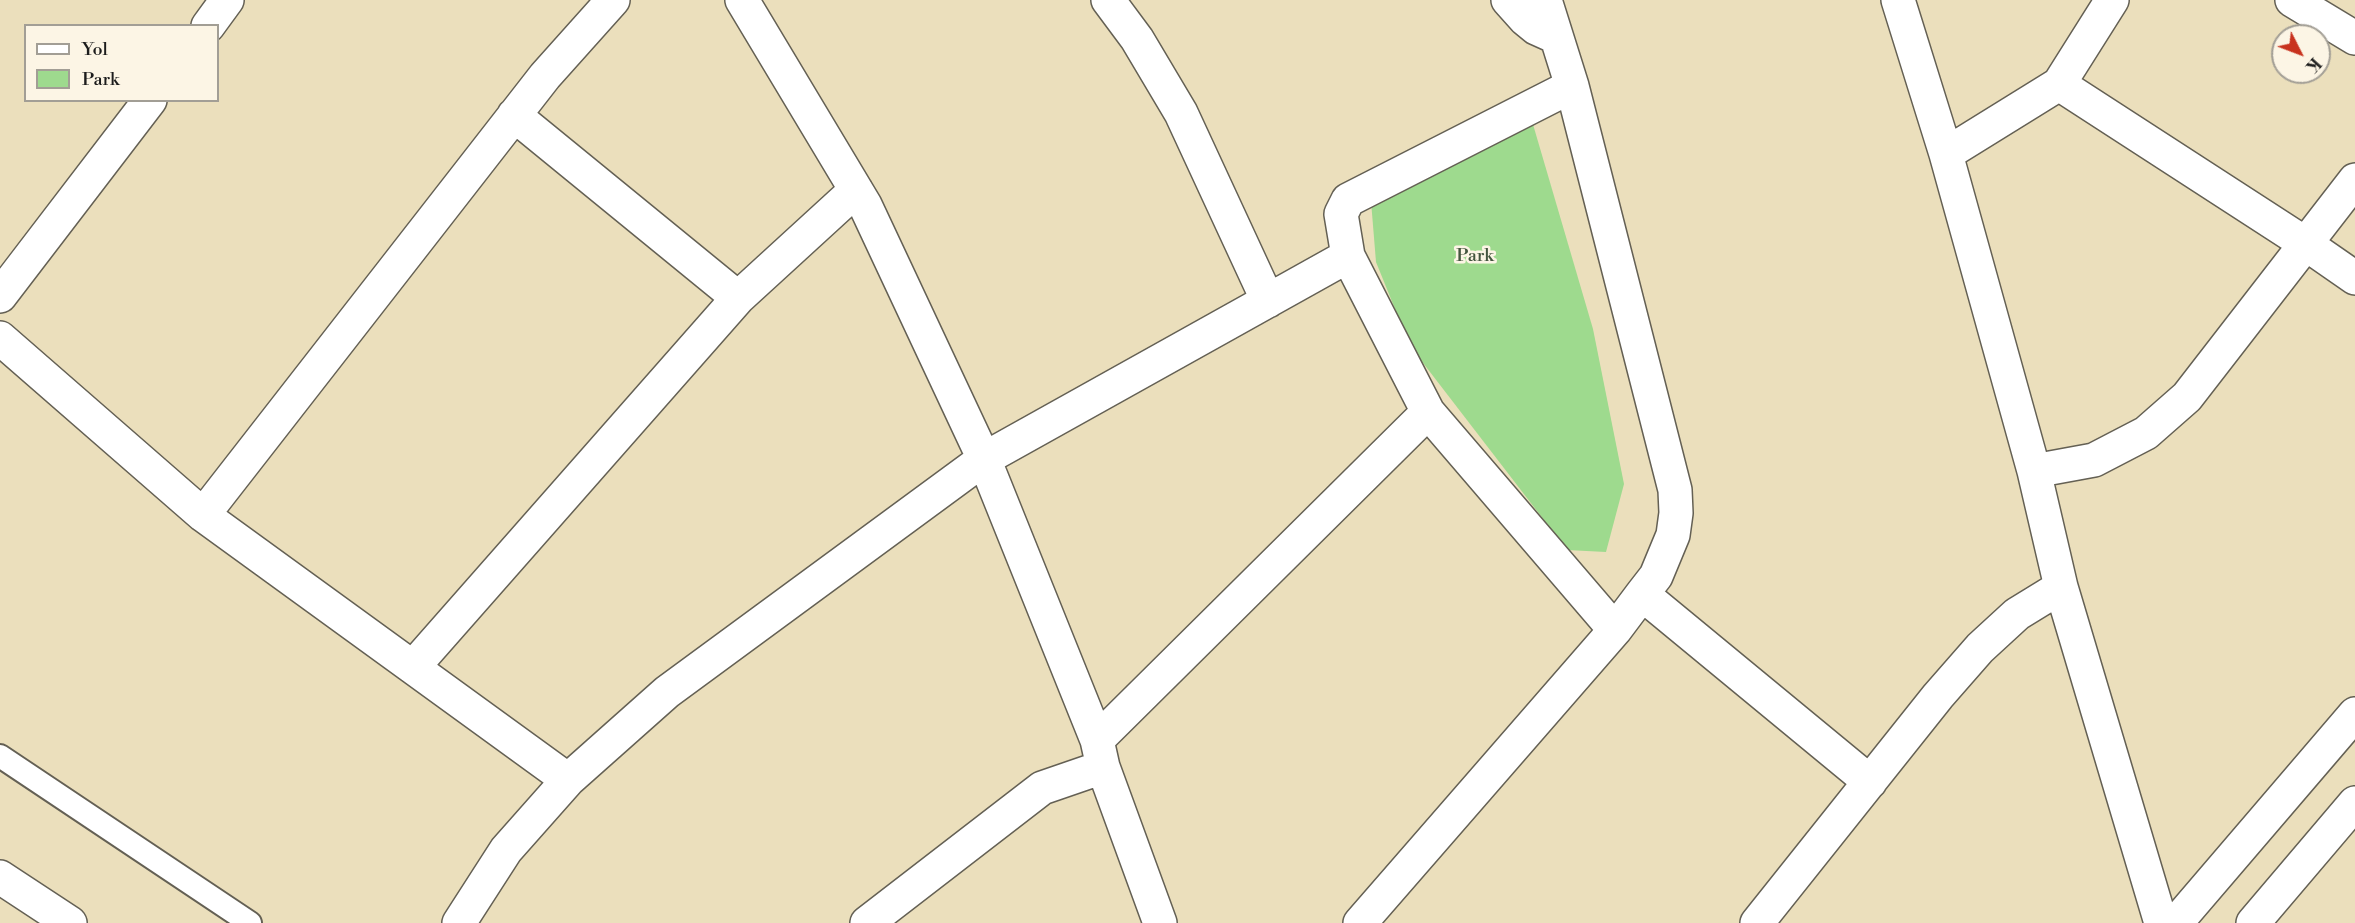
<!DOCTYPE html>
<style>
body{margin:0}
#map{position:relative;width:2355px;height:923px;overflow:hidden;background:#ebdfbc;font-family:"Libre Bodoni",serif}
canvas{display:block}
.legend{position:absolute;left:24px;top:24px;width:195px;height:78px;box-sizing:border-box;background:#fcf5e5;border:2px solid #a29e95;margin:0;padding:8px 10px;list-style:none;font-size:18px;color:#1c1c1c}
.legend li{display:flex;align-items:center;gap:12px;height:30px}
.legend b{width:30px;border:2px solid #a29e95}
.north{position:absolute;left:2271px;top:24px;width:60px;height:60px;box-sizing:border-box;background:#fcf5e5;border:2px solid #a29e95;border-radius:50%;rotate:132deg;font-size:16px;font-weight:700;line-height:24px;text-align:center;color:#1c1c1c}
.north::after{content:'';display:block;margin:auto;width:21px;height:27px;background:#c8321e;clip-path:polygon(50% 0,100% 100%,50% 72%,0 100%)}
</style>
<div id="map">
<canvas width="2355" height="923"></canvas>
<ul class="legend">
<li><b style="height:8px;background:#fff"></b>Yol</li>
<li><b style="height:16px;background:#9eda8e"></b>Park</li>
</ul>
<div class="north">K</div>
</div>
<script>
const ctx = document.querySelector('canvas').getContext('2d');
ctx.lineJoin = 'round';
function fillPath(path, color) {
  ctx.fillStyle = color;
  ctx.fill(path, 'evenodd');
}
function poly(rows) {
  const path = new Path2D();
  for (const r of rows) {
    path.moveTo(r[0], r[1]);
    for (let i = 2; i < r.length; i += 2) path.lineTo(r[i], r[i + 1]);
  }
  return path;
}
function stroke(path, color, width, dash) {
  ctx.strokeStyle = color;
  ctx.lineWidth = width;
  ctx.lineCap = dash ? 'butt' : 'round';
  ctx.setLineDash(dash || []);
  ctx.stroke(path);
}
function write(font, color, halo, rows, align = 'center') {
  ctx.font = font + ' "Libre Bodoni",serif';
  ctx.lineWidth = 5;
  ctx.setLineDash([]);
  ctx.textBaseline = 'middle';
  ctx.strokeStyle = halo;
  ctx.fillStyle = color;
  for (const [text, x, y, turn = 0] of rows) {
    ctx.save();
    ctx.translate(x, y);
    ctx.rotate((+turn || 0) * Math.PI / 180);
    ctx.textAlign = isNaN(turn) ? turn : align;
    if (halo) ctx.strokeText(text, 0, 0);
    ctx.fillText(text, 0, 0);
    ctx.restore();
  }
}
fillPath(poly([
 [1532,121,1593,329,1624,484,1606,552,1567,550,1410,346,1376,262,1371,201]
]), '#9eda8e');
const service = poly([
 [0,756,250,923]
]);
const minor = poly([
 [742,0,865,205,984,459,1097,740],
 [1108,0,1137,39,1181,113,1268,301],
 [1508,0,1525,19,1536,28,1556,37],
 [1545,0,1572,86,1675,490,1676,513,1673,535,1656,576,1642,594],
 [1898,0,1946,154,2034,471,2061,587,2161,923],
 [2292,0,2355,38],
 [208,26,227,0],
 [2059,84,2306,244,2355,278],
 [514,115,738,298],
 [1946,154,2059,84,2112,0],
 [0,296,150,100],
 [0,338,203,515,568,780],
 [1428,412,1348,256,1341,214,1348,200,1572,86],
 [2034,471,2094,460,2146,433,2187,397,2355,180],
 [203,515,545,76,613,0],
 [414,666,738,298,856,190],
 [459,923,506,850,568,780,667,692,984,459,1348,256],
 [867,923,1042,788,1103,767],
 [1160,923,1103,767,1097,740,1428,412,1615,630],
 [1360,923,1615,630,1642,594,1870,782],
 [1757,923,1938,696,1980,648,2017,614,2061,587]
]);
const secondary = poly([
 [2176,923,2355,714],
 [2253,923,2355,803]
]);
const primary = poly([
 [0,877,70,923]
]);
stroke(service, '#646054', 26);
stroke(minor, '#646054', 36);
stroke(secondary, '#646054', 36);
stroke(primary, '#646054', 36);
stroke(service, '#fff', 22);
stroke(minor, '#fff', 33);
stroke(secondary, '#fff', 33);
stroke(primary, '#fff', 33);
write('18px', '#43553e', '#fcf5e5', [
 ["Park",1475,257]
]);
</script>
